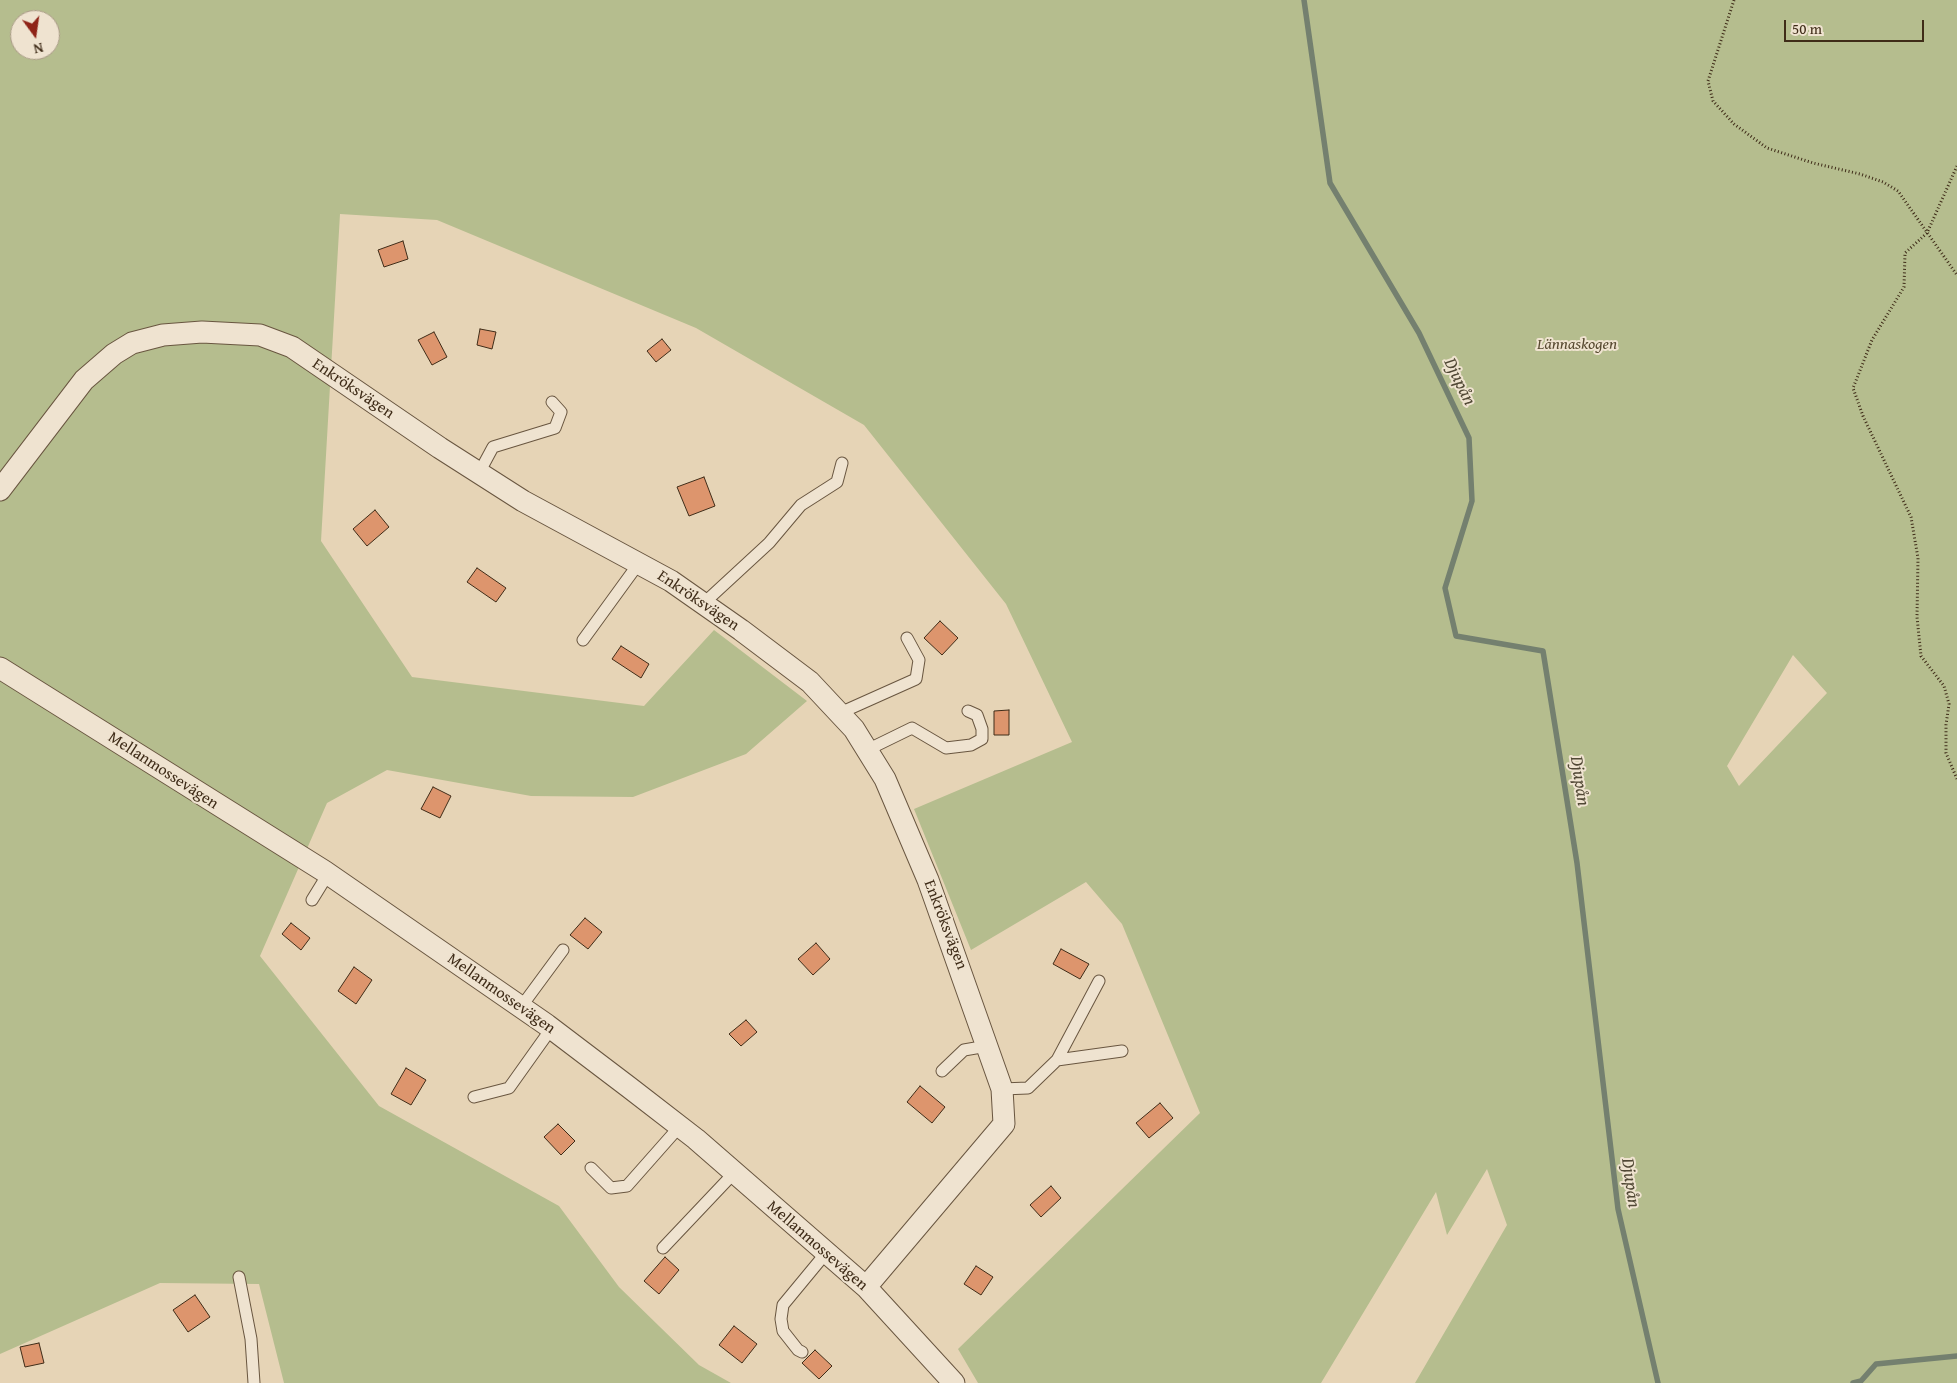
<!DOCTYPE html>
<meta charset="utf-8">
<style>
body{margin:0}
#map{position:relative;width:1957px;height:1383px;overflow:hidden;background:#e6d4b6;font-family:"Gentium Book Plus",serif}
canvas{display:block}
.north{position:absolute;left:10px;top:10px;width:50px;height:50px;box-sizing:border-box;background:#efe3d0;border:1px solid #a99a86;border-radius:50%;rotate:166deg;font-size:14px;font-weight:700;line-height:20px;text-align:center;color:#3f2c18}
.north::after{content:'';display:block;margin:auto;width:18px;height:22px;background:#8f2418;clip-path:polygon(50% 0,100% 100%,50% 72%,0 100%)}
.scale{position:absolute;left:1784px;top:20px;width:140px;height:22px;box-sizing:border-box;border:2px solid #3f2c18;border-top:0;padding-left:6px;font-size:15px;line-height:18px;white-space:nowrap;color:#3f2c18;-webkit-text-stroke:4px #efe3d0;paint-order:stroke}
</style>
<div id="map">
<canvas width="1957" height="1383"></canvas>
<div class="north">N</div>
<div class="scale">50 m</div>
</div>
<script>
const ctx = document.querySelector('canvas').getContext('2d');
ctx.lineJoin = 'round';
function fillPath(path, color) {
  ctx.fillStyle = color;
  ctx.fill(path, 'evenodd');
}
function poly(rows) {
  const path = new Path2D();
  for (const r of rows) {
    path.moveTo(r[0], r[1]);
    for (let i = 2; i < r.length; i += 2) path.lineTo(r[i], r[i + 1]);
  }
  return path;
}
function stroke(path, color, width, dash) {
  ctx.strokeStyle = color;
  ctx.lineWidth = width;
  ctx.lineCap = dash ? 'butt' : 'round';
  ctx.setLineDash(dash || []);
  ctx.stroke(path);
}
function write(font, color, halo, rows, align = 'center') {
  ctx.font = font + ' "Gentium Book Plus",serif';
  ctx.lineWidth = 4;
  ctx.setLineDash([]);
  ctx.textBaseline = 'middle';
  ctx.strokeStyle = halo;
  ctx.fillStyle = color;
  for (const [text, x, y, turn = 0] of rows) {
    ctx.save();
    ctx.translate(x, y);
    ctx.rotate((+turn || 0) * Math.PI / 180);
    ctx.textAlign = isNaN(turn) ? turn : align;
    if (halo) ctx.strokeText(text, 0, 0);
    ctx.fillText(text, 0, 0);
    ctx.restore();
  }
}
fillPath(poly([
 [0,0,1957,0,1957,1383,1415,1383,1507,1225,1487,1169,1447,1235,1436,1192,1321,1383,978,1383,958,1349,1200,1113,1122,924,1086,882,971,950,914,809,1072,742,1006,604,864,425,696,328,437,220,340,214,321,541,412,677,644,706,714,630,807,701,746,754,633,797,531,796,387,770,327,803,260,956,379,1106,559,1206,619,1287,699,1365,731,1383,284,1383,259,1284,160,1283,0,1354],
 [20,20,50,20,50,50,20,50],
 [1793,655,1827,693,1739,786,1727,766]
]), '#b5bd8e');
stroke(poly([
 [1304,0,1330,183,1419,333,1469,438,1472,501,1445,588,1456,636,1543,651,1577,863,1618,1209,1658,1383],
 [1853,1383,1861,1381,1876,1364,1957,1356]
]), '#74806f', 5.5);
const building = poly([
 [403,241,408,259,384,267,378,250,403,241],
 [480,329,496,332,492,349,477,345,480,329],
 [434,332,447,357,432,365,418,340,434,332],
 [662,339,671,350,656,362,647,351,662,339],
 [704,477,715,506,689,516,677,487,704,477],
 [375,510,389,527,367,546,353,529,375,510],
 [477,568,506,588,496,602,467,582,477,568],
 [940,621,958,638,942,655,924,638,940,621],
 [621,646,649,664,641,678,612,659,621,646],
 [1009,710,1009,735,994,735,994,711,1009,710],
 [433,787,451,796,440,818,421,809,433,787],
 [585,918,602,932,588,949,570,935,585,918],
 [291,923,310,938,301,950,282,934,291,923],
 [816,943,830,959,813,975,798,959,816,943],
 [1061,949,1089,964,1080,979,1053,964,1061,949],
 [354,967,372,980,356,1004,338,991,354,967],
 [746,1020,757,1032,741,1046,729,1034,746,1020],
 [406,1068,426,1080,411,1105,391,1094,406,1068],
 [920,1086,945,1107,932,1123,907,1102,920,1086],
 [1160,1103,1173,1118,1149,1138,1136,1123,1160,1103],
 [558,1124,575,1141,561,1155,544,1137,558,1124],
 [1051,1186,1061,1198,1041,1217,1030,1205,1051,1186],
 [665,1257,679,1270,659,1294,644,1281,665,1257],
 [976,1266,993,1277,981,1295,964,1284,976,1266],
 [195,1295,210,1317,188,1332,173,1310,195,1295],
 [734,1326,757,1344,742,1363,719,1345,734,1326],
 [39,1343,44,1363,25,1367,20,1347,39,1343],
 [815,1350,832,1366,819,1379,802,1363,815,1350]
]);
fillPath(building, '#dd956d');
stroke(building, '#3f2c18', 1);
const service = poly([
 [479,473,493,447,555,428,561,412,552,402],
 [704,603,769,543,801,505,837,482,842,463],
 [583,640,639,563],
 [840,713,916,679,919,660,907,638],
 [867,750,912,728,946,748,971,745,982,739,982,729,977,715,968,711],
 [312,900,328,874],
 [521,1007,563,950],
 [1057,1060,1122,1051],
 [942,1071,964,1050,987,1046],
 [1002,1089,1028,1088,1057,1060,1099,981],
 [474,1097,509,1088,551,1029],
 [591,1168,611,1188,627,1186,680,1126],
 [663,1248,734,1173],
 [239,1277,251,1339,254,1383],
 [802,1352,798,1350,783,1331,781,1319,783,1305,826,1253]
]);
const minor = poly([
 [0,490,84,380,114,354,132,343,163,335,202,332,260,335,292,347,440,448,523,501,671,581,741,630,810,682,854,729,885,779,928,880,1002,1089,1004,1124,866,1287],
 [0,668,324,871,547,1025,630,1088,696,1139,866,1287,954,1383]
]);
stroke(service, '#695640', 13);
stroke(minor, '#695640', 23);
stroke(poly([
 [1734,0,1708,81,1713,101,1734,124,1767,148,1813,163,1860,174,1883,182,1898,191,1957,275],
 [1957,166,1927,233,1905,253,1904,287,1872,340,1853,388,1863,416,1911,517,1918,558,1917,617,1921,656,1944,686,1949,704,1946,725,1946,753,1957,779]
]), '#3f2c18', 3, [1, 2.5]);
stroke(service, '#efe3d0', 11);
stroke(minor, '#efe3d0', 21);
write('italic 16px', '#574930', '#efe3d0', [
 ["Lännaskogen",1577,345]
]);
write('16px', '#3f2c18', '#efe3d0', [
 ["Enkröksvägen",353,389,34],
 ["Enkröksvägen",698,601,34],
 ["Mellanmossevägen",163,771,33],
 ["Enkröksvägen",945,925,69],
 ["Mellanmossevägen",501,994,35],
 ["Mellanmossevägen",817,1246,41]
]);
write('italic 18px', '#514835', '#efe3d0', [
 ["Djupån",1459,382,64],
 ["Djupån",1579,781,81],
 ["Djupån",1630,1183,82]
]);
</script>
